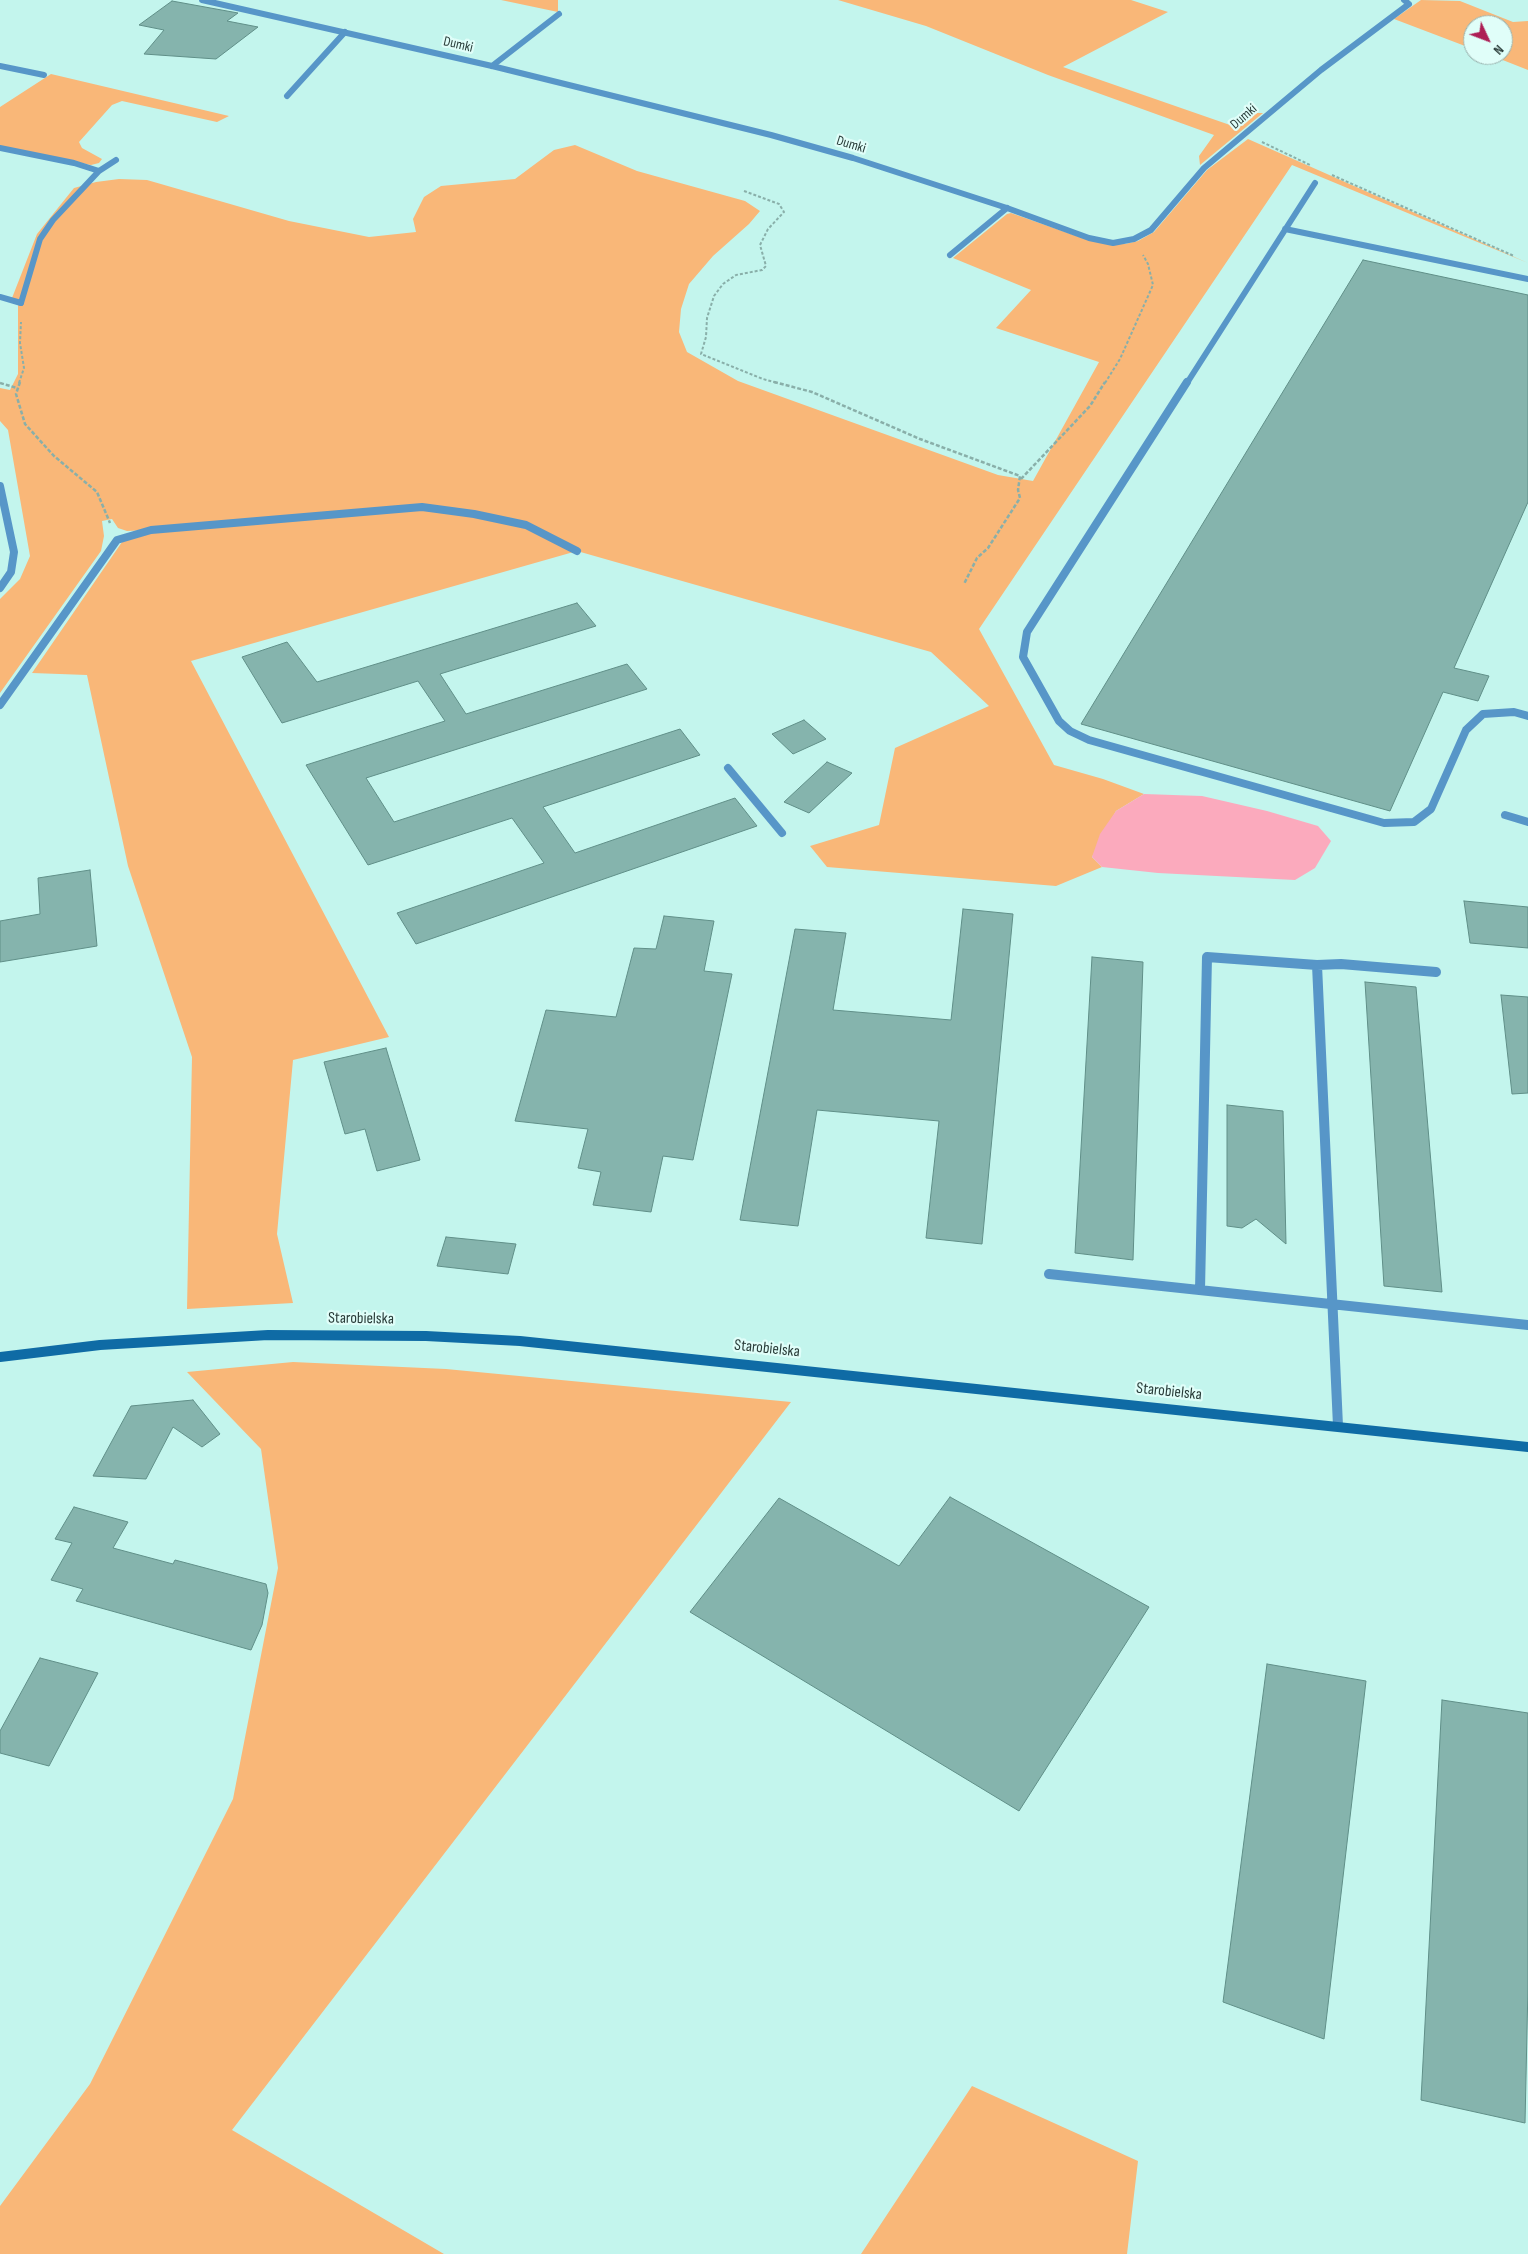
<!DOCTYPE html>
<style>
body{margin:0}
#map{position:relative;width:1528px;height:2254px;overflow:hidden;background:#c3f5ed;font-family:"Sofia Sans Condensed",sans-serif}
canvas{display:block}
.north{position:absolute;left:1463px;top:15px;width:50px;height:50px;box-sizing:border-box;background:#e0fef9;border:1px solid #97b0ac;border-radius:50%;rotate:133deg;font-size:14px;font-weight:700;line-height:20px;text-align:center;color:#293c39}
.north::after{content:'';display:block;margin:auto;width:18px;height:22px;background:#ad1e55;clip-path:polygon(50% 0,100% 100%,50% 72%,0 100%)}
</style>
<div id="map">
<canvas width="1528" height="2254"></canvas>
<div class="north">N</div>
</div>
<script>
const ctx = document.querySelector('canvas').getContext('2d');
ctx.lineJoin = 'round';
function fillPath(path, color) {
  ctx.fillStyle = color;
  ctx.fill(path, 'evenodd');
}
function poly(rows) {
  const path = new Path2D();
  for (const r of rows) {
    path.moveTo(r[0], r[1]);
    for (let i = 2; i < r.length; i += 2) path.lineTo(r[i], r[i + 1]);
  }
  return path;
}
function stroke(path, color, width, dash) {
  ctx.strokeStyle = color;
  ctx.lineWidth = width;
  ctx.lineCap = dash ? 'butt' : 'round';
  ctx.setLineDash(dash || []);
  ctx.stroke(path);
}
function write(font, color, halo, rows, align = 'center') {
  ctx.font = font + ' "Sofia Sans Condensed",sans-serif';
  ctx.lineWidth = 4.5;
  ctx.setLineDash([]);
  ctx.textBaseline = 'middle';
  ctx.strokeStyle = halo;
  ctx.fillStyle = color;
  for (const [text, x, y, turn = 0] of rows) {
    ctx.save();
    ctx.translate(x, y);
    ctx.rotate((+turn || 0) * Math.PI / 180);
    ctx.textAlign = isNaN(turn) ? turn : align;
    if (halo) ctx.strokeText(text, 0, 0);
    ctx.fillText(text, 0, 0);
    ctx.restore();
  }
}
fillPath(poly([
 [501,0,558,0,558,12],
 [838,0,1131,0,1168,12,1063,67,1230,125,1255,113,1263,113,1200,165,1199,156,1214,135,1048,75,926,26],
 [1421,0,1460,1,1513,22,1528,21,1528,70,1490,55,1503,55,1503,25,1473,25,1473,49,1394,19],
 [51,74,229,116,217,122,122,101,112,105,79,142,82,148,102,159,99,163,91,165,0,146,0,107],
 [1248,139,1528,263,1292,165,979,629,1054,765,1103,779,1144,794,1116,811,1092,857,1102,867,1056,886,827,867,810,846,879,825,895,748,989,706,931,652,577,551,191,661,389,1037,293,1060,277,1234,293,1303,187,1309,192,1057,128,866,87,675,32,673,122,542,149,530,127,531,118,528,112,519,102,521,104,536,101,551,0,693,0,599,20,579,30,556,8,430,0,421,0,388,10,390,18,374,18,305,12,298,37,234,74,188,96,182,119,179,147,180,289,221,369,237,416,232,413,219,424,197,441,186,515,179,554,150,575,145,637,171,745,201,760,211,749,224,713,256,689,284,681,309,679,332,687,352,738,381,998,475,1033,481,1099,362,996,328,1031,290,953,258,1007,214,1011,213,1085,239,1125,244,1138,241,1154,232,1207,170],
 [293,1362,446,1369,791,1402,232,2130,444,2254,0,2254,0,2206,90,2084,233,1799,278,1568,261,1449,187,1372],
 [972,2086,1138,2161,1127,2254,861,2254]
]), '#f9b778');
fillPath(poly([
 [1144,794,1202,796,1267,811,1318,826,1331,841,1315,868,1295,880,1158,873,1102,867,1092,857,1100,834,1116,811]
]), '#fbaabd');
const building = poly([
 [172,1,238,13,227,21,258,27,216,59,144,54,164,30,139,25,172,1],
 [1363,260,1528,295,1528,502,1454,668,1489,676,1478,701,1443,692,1390,811,1081,724,1363,260],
 [577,603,596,626,440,674,466,714,627,664,647,689,366,778,394,822,680,729,700,755,543,807,575,853,735,798,757,826,416,944,397,913,544,863,512,818,368,865,306,765,445,721,418,681,282,723,242,657,287,642,317,682,577,603],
 [804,720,826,739,793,754,772,734,804,720],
 [827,762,852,773,809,813,784,802,827,762],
 [90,870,97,946,0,962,0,921,40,914,38,878,90,870],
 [1464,901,1528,907,1528,948,1470,943,1464,901],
 [963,909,1013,914,982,1244,926,1238,939,1121,817,1110,798,1226,740,1220,795,929,846,933,833,1010,951,1020,963,909],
 [664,916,714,921,704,971,732,974,693,1160,663,1156,651,1212,593,1205,601,1172,578,1168,588,1129,515,1121,546,1010,616,1017,634,948,656,949,664,916],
 [1092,957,1143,962,1133,1260,1075,1253,1092,957],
 [1365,982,1416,987,1442,1292,1384,1286,1365,982],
 [1501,995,1528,997,1528,1093,1512,1094,1501,995],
 [386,1048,420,1160,377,1171,365,1129,345,1134,324,1062,386,1048],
 [1227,1105,1283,1111,1286,1244,1256,1219,1242,1228,1227,1226,1227,1105],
 [446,1237,516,1244,508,1274,437,1266,446,1237],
 [193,1400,220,1434,202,1447,173,1427,146,1479,93,1476,131,1406,193,1400],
 [950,1497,1149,1607,1019,1811,690,1612,779,1498,899,1566,950,1497],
 [74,1507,128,1522,113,1548,173,1564,175,1560,266,1584,268,1593,262,1625,251,1650,76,1601,83,1589,51,1580,72,1543,55,1539,74,1507],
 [40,1658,98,1673,49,1766,0,1753,0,1731,40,1658],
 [1267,1664,1366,1681,1324,2039,1223,2002,1267,1664],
 [1442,1700,1528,1713,1528,1985,1525,2123,1421,2100,1442,1700]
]);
fillPath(building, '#85b4ad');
stroke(building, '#608f88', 1);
stroke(poly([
 [1262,142,1310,165],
 [1332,175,1514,256],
 [744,191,779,204,784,212,768,229,760,245,766,266,762,270,736,275,723,284,714,296,707,318,706,337,701,354,763,379,778,383],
 [19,383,24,368,20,343,21,322],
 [1105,383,1120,359,1153,285,1148,264,1143,255]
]), '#89afa9', 2, [3, 2]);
stroke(poly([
 [20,382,16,394,25,424,54,456,97,492,110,523],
 [774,382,812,392,920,439,1020,476,1018,490,1020,498,988,548,977,558,964,584],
 [0,383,17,388],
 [1021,479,1090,406,1105,382]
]), '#89afa9', 2.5, [4, 2]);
stroke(poly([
 [0,66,44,75],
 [492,66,559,14],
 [287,96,345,32],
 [0,148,74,163,99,171],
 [1285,229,1528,279],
 [950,255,1007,208],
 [21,303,40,239,53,220,99,171,116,160],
 [1187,383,1315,183]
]), '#5796c8', 6);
stroke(poly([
 [1187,382,1027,632,1023,657,1059,721,1070,731,1089,740,1384,823,1414,822,1431,809,1466,730,1483,714,1514,712,1528,716],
 [0,486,14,552,11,572,0,588],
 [0,705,117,540,151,530,422,507,474,514,526,525,577,551],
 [728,768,782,833],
 [1505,815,1528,822]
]), '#5796c8', 8);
stroke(poly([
 [1317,965,1341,964,1436,972],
 [1049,1274,1528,1325],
 [1200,1290,1207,957,1317,965,1338,1426]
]), '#5796c8', 10);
stroke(poly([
 [202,0,492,66,771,135,853,158,1007,208,1089,238,1113,243,1134,239,1151,230,1204,168,1321,70,1409,4,1404,0],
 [0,297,21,303]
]), '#5796c8', 6);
stroke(poly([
 [0,1357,100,1345,268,1335,426,1336,520,1341,1528,1447]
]), '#0f6ba5', 10);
write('14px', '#293c39', '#e0fef9', [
 ["Dumki",458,45,13],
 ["Dumki",1244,117,-41],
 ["Dumki",851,145,17]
]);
write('16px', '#293c39', '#e0fef9', [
 ["Starobielska",361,1319,1],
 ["Starobielska",767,1349,6],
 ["Starobielska",1169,1392,6]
]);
</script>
